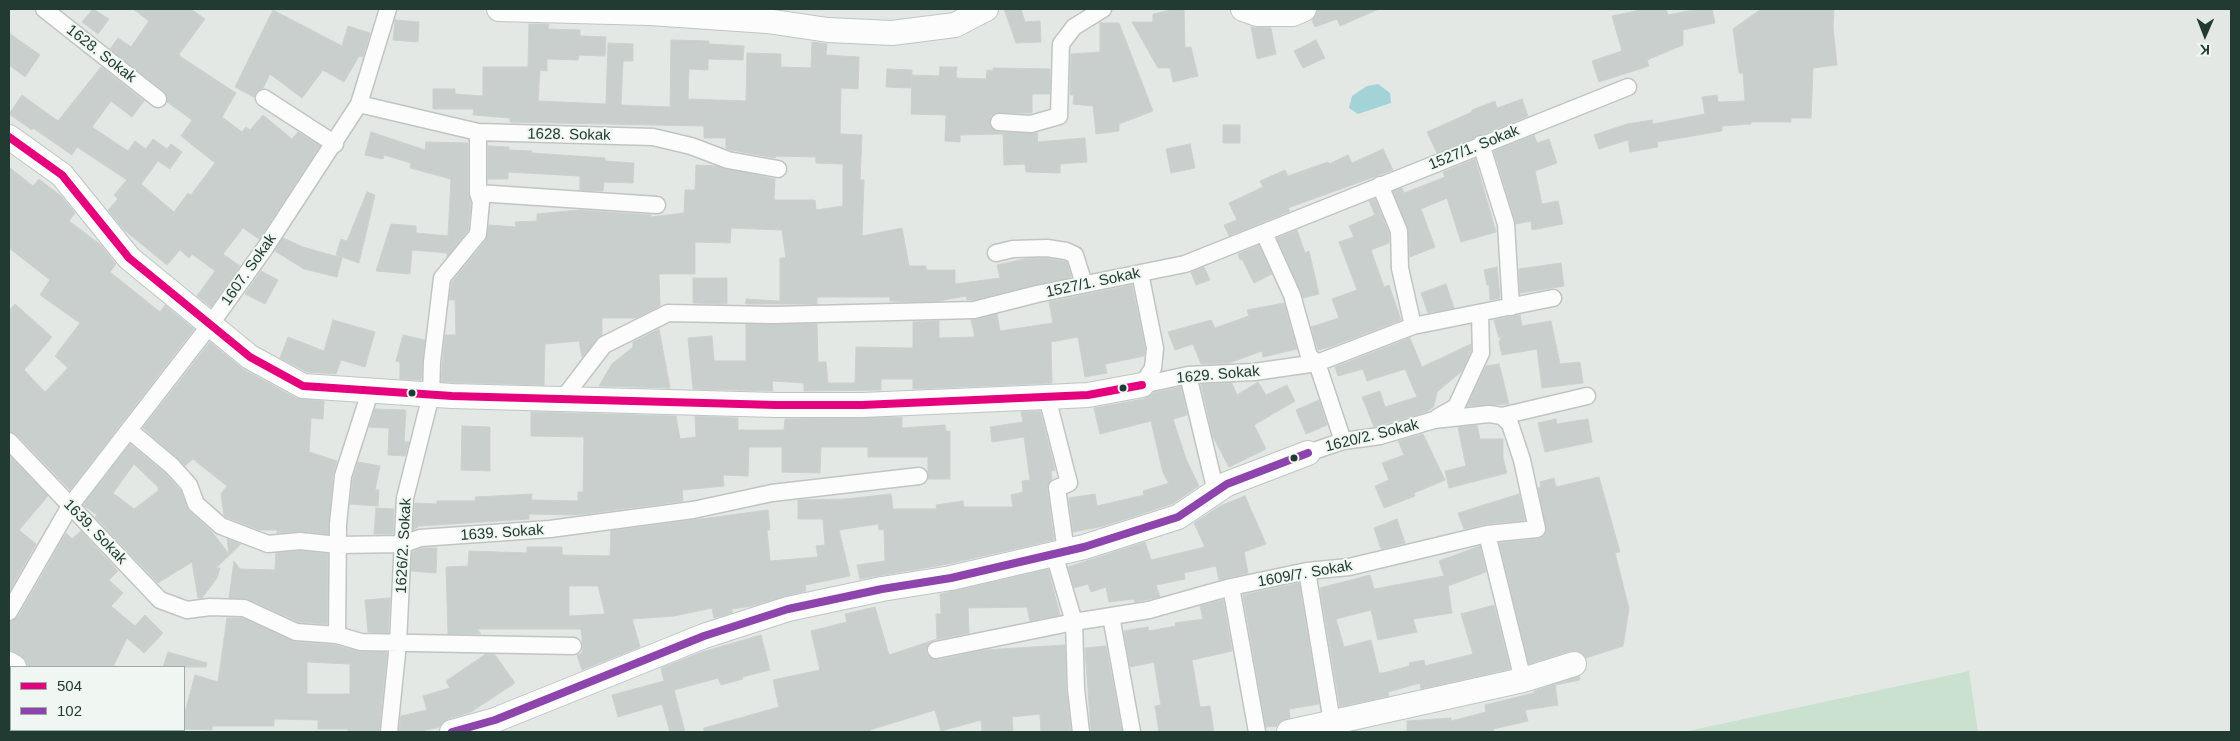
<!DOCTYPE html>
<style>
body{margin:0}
#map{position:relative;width:2240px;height:741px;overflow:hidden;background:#e3e8e5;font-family:Helvetica,sans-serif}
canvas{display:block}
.frame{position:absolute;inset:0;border:10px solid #213b32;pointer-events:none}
.legend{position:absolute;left:10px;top:666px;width:175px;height:65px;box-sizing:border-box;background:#f0f7f3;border:1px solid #9daca6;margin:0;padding:6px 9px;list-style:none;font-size:15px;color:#213b32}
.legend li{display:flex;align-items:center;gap:10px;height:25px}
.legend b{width:25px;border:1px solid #9daca6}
.north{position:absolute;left:2180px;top:10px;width:50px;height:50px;-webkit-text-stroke:4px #f0f7f3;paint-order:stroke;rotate:181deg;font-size:14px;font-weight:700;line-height:20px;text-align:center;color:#213b32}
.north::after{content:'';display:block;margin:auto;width:18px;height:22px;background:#213b32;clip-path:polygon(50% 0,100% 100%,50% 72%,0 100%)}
</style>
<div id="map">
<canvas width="2240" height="741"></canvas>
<div class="frame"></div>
<ul class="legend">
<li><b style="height:6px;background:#e5007d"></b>504</li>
<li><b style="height:6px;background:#8e44ad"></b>102</li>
</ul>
<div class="north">K</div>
</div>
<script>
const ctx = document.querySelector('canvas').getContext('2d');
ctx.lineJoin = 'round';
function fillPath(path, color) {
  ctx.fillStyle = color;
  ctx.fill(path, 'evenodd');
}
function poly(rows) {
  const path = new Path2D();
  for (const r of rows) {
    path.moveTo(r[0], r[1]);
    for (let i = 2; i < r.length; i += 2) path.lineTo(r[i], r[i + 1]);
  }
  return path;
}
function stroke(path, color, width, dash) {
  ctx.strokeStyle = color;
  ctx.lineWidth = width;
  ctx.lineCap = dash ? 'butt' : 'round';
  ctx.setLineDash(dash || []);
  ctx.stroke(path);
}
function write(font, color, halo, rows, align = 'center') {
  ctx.font = font + ' Helvetica,sans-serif';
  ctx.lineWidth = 4;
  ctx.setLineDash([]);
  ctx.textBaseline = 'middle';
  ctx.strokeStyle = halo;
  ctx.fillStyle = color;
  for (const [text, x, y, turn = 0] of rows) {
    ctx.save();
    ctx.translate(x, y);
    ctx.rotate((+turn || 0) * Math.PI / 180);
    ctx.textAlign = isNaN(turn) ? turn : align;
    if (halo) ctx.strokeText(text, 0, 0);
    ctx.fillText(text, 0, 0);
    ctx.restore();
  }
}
fillPath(poly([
 [1969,671,1978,732,1683,732]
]), '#cbe1d0');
fillPath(poly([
 [1378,84,1390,93,1391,103,1358,114,1349,108,1352,96,1367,86]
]), '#a3d3d6');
const building = poly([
 [93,9,109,19,98,34,82,22,93,9],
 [133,9,191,9,205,19,179,54,181,57,236,93,222,117,242,132,246,127,250,130,263,115,292,139,298,132,320,146,259,239,243,228,223,254,240,266,211,307,197,296,215,271,192,254,189,258,180,250,167,265,123,229,108,210,118,199,114,195,127,180,77,147,72,155,33,128,32,130,9,114,22,95,58,121,101,67,144,101,132,117,111,101,92,127,128,151,135,141,146,149,153,139,167,149,171,144,182,152,170,169,158,161,141,184,174,212,188,193,191,195,215,163,181,136,192,120,167,102,164,91,110,49,118,38,131,47,149,21,133,9],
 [1004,9,1021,9,1025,22,1040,21,1041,42,1016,43,1004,9],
 [1175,9,1184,9,1185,48,1191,47,1198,76,1173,82,1170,68,1158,68,1132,22,1153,22,1153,14,1175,9],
 [1318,9,1379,9,1340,26,1337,19,1315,27,1312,20,1318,9],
 [1645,9,1666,9,1668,15,1697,9,1712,9,1715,23,1683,30,1683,45,1647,60,1649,66,1599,82,1592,61,1622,51,1612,16,1645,9],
 [1761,9,1834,9,1833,27,1837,65,1813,68,1811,118,1791,118,1791,122,1751,122,1751,124,1722,126,1722,131,1657,142,1658,147,1630,152,1628,140,1599,149,1594,135,1627,124,1652,120,1653,124,1705,114,1702,97,1717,95,1718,102,1745,101,1743,73,1739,73,1733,29,1761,9],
 [273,10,342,46,348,26,370,33,363,57,359,56,344,82,323,70,302,98,270,74,263,88,256,92,254,97,235,87,273,10],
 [395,20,419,22,418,42,393,40,395,20],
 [1100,23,1119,23,1153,111,1119,124,1119,131,1096,134,1093,106,1073,104,1074,95,1070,95,1071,54,1100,52,1100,23],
 [529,24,549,24,548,29,580,30,580,36,606,37,605,56,579,55,578,60,547,59,547,71,540,70,538,101,606,104,608,43,633,44,633,61,623,61,621,105,670,107,671,40,709,41,709,44,744,46,743,60,708,59,708,70,689,69,688,99,746,101,747,53,781,54,781,67,811,68,812,42,827,44,826,55,859,57,858,89,841,88,840,134,862,135,860,180,864,180,862,236,902,228,909,266,926,266,926,270,955,270,955,284,1000,278,997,265,1024,259,1046,258,1063,261,1067,262,1071,277,973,300,967,300,966,296,939,301,913,302,890,301,890,297,817,297,817,304,746,304,746,299,780,301,780,258,786,258,782,230,731,228,730,243,695,242,695,274,659,274,660,306,636,318,602,318,602,335,582,357,579,341,545,344,544,385,441,382,445,335,456,335,455,300,449,300,452,282,486,240,489,225,516,227,515,222,537,221,537,214,579,210,651,215,651,217,684,213,685,190,695,190,696,165,716,166,775,179,774,200,815,200,816,210,843,206,843,164,816,163,816,157,776,156,775,158,731,150,726,148,726,138,704,138,704,126,510,122,510,118,473,115,474,109,433,109,433,89,455,89,455,94,483,96,483,67,528,67,529,24],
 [1251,27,1271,28,1276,54,1257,59,1251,27],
 [9,33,40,55,25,77,9,65,9,33],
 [1316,40,1325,58,1303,68,1294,51,1316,40],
 [940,67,957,67,956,78,986,79,987,70,993,71,993,68,1050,69,1050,94,1032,94,1032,113,995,113,990,117,990,126,998,132,1038,133,1037,142,1085,138,1087,162,1060,164,1060,173,1026,172,1025,164,1004,165,1003,134,960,135,960,142,945,141,946,115,911,114,912,75,939,76,940,67],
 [887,69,912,70,911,88,886,87,887,69],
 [1522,99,1528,116,1437,153,1427,132,1472,112,1472,110,1495,101,1497,108,1522,99],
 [1223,125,1240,125,1240,143,1223,143,1223,125],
 [371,132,425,150,426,142,468,143,468,193,471,203,468,230,447,257,447,253,412,250,410,274,376,271,391,224,416,226,416,233,448,236,451,179,410,168,411,163,384,155,383,159,365,155,371,132],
 [1534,135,1537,143,1549,139,1557,163,1535,171,1542,204,1558,201,1563,224,1532,230,1531,221,1516,224,1494,151,1534,135],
 [1190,144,1195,168,1171,173,1166,149,1190,144],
 [488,146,509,147,509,150,532,151,531,153,605,158,605,161,634,163,633,183,604,182,603,191,580,190,580,176,508,172,508,179,488,179,488,146],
 [1383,149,1393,170,1288,208,1290,211,1229,236,1224,225,1237,220,1229,203,1263,187,1260,181,1285,170,1288,176,1328,162,1329,164,1348,155,1352,163,1383,149],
 [1475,159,1496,232,1461,242,1447,198,1421,209,1435,247,1410,257,1408,228,1393,191,1402,188,1404,193,1445,177,1443,172,1475,159],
 [9,167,33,186,39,179,61,196,75,213,69,221,101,245,116,264,110,272,160,312,165,305,194,329,70,490,16,434,9,431,9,311,15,304,52,337,24,370,45,392,68,368,55,356,80,323,40,295,50,280,9,248,9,167],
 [367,192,375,195,359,263,336,255,341,239,347,241,367,192],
 [1375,199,1389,233,1389,243,1371,250,1384,287,1389,285,1401,320,1330,347,1318,350,1311,327,1339,318,1332,299,1357,290,1339,242,1354,237,1349,226,1375,215,1369,201,1375,199],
 [1297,230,1305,253,1309,251,1319,294,1303,298,1277,238,1297,230],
 [283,238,303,247,342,258,337,277,304,269,275,251,283,238],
 [1259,245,1272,274,1254,283,1242,259,1240,260,1238,254,1259,245],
 [1561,263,1564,286,1520,293,1519,269,1561,263],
 [1204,267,1210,280,1196,285,1191,272,1204,267],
 [1497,267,1500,298,1490,300,1489,284,1487,285,1484,270,1497,267],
 [261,271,278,280,265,304,245,294,261,271],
 [693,278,727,278,727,304,693,303,693,278],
 [1446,284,1454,308,1428,313,1421,293,1446,284],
 [1132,285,1145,348,1144,356,1105,364,1107,373,1085,377,1078,337,1051,342,1052,383,913,389,913,379,881,379,881,390,804,391,804,383,772,381,773,391,693,389,688,338,712,336,714,361,746,361,746,324,817,324,818,362,826,362,828,383,855,383,856,347,913,348,913,322,939,321,939,338,975,337,971,320,997,314,1000,331,1053,323,1049,302,1132,285],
 [1284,303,1297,349,1263,357,1262,351,1229,363,1201,364,1193,344,1175,350,1168,332,1211,320,1215,328,1249,316,1247,310,1284,303],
 [1520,315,1522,326,1551,321,1560,364,1580,362,1583,383,1542,388,1537,349,1502,355,1499,342,1503,334,1499,338,1494,320,1520,315],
 [333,320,375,332,365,367,341,360,336,374,307,372,280,358,288,337,324,351,333,320],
 [659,329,670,388,599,386,612,364,633,347,633,342,659,329],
 [403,335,425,340,421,380,400,379,400,362,396,361,403,335],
 [1410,338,1422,367,1471,344,1471,351,1462,371,1437,392,1434,406,1427,412,1374,427,1362,397,1380,391,1385,407,1417,397,1405,369,1367,381,1363,369,1338,376,1335,367,1410,338],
 [210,342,243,369,296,398,324,401,323,419,311,418,309,452,337,461,333,475,328,534,301,531,277,533,277,530,259,530,226,517,224,515,221,494,227,486,193,459,185,466,143,428,210,342],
 [1499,364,1509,404,1467,406,1486,366,1499,364],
 [1258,382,1266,395,1287,385,1295,401,1254,425,1266,449,1229,467,1213,437,1201,384,1232,383,1237,395,1258,382],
 [1181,387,1187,415,1173,419,1186,459,1199,486,1172,504,1104,526,1073,532,1069,498,1095,494,1097,506,1144,495,1143,491,1169,483,1163,473,1151,421,1100,434,1094,408,1144,399,1153,393,1181,387],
 [1319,400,1327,425,1306,434,1296,410,1319,400],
 [375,409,406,410,404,442,409,442,405,456,388,455,389,428,369,427,375,409],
 [1040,411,1055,470,1051,471,1052,480,1047,489,1054,540,948,564,860,579,857,565,885,561,884,529,879,530,878,524,839,530,850,576,805,585,806,591,752,606,732,609,732,613,714,618,712,608,674,616,632,619,640,647,582,670,577,655,582,653,583,647,581,629,477,629,481,634,448,634,446,567,468,566,469,551,527,553,527,547,562,547,562,555,610,556,611,531,768,510,770,530,767,530,770,561,818,557,816,546,825,545,823,519,798,519,798,500,846,499,891,494,893,509,937,509,936,505,963,501,964,507,1013,507,1011,495,1023,492,1022,481,1030,480,1024,437,992,442,990,427,1023,422,1021,412,1040,411],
 [569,586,598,586,605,614,569,616,569,586],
 [531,412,676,416,680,439,696,437,695,416,738,418,738,430,784,430,785,419,902,417,902,428,945,425,946,431,950,431,950,479,928,479,928,457,868,457,868,447,821,447,820,473,782,472,782,447,749,447,748,476,723,475,724,486,682,490,683,501,577,515,529,514,529,519,419,526,413,530,415,503,437,504,437,501,476,501,475,497,532,494,531,500,578,501,578,492,583,492,584,437,531,436,531,412],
 [1556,419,1557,424,1588,419,1592,442,1545,452,1538,423,1556,419],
 [1477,425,1480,439,1503,439,1503,458,1507,473,1449,488,1445,471,1466,466,1458,427,1477,425],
 [462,426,490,427,490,471,461,470,462,426],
 [1423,434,1445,480,1414,493,1415,496,1384,508,1375,486,1389,480,1382,463,1404,455,1398,441,1423,434],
 [130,444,165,473,180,490,189,511,212,532,229,554,227,539,241,544,216,568,220,568,217,578,202,598,198,598,192,562,158,583,95,517,97,515,83,505,130,444],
 [134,464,158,487,158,491,134,509,113,493,134,464],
 [9,455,48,496,19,530,36,544,9,592,9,455],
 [358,462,380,466,375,490,379,490,378,506,350,504,353,478,358,462],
 [1599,477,1620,552,1615,553,1629,609,1623,646,1586,658,1577,651,1570,651,1529,664,1499,543,1538,539,1546,533,1538,488,1541,487,1540,482,1554,478,1556,487,1599,477],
 [1519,494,1525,520,1486,524,1464,529,1458,513,1519,494],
 [1245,496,1266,544,1244,552,1248,573,1219,580,1216,566,1184,573,1185,579,1156,585,1160,597,1135,602,1134,599,1109,602,1106,587,1091,592,1088,584,1074,588,1068,567,1145,542,1151,560,1205,547,1194,523,1220,506,1245,496],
 [376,508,394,509,393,534,374,534,376,508],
 [1397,519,1405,543,1381,549,1374,528,1397,519],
 [81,531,118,571,109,580,123,593,111,606,135,626,145,615,163,633,144,653,127,638,113,667,28,667,21,656,9,650,9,622,18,617,66,533,72,539,81,531],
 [1480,546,1486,572,1448,586,1452,613,1413,619,1417,632,1378,640,1371,610,1336,619,1344,647,1371,640,1379,673,1383,673,1410,666,1409,663,1424,660,1425,666,1473,654,1461,614,1494,605,1510,669,1421,689,1420,683,1388,692,1389,696,1340,707,1320,588,1370,575,1374,589,1444,576,1439,561,1480,546],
 [422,548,437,548,436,573,411,571,412,552,422,548],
 [300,551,328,554,327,624,299,622,248,599,229,598,234,561,240,569,275,570,276,553,300,551],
 [1048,569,1060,615,1030,621,1027,607,968,608,969,633,934,640,929,643,926,652,929,657,938,660,984,650,1065,645,1066,689,1071,732,1041,732,1040,714,1012,717,1013,732,982,732,981,720,941,731,935,710,870,730,871,732,704,732,704,728,779,707,773,680,820,670,811,631,847,622,845,614,875,607,889,655,937,639,936,614,941,614,940,594,1048,569],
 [1299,583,1319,704,1289,709,1290,718,1280,722,1277,726,1266,727,1243,595,1299,583],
 [390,598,388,633,368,632,365,600,390,598],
 [1223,600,1232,651,1192,660,1200,707,1210,706,1214,732,1159,732,1155,706,1161,705,1154,662,1130,667,1124,631,1148,627,1149,631,1176,626,1175,623,1203,619,1200,606,1223,600],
 [227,618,242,618,295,642,335,645,361,652,387,652,379,732,348,732,348,729,318,729,318,720,274,719,274,726,212,726,212,730,184,729,184,716,195,675,218,682,227,618],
 [307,662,350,664,350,694,307,694,307,662],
 [761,635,770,670,742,677,743,679,721,685,718,678,674,690,685,732,670,732,662,704,618,717,612,695,664,681,661,668,702,652,761,635],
 [1106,646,1122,732,1091,732,1085,648,1106,646],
 [168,652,207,663,206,667,163,667,168,652],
 [486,654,495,655,515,683,471,712,448,719,440,727,417,732,399,732,401,716,427,710,423,696,450,688,446,681,486,654],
 [1579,676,1580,680,1555,685,1558,705,1525,710,1528,721,1493,729,1494,732,1407,732,1407,721,1451,718,1451,721,1486,712,1485,705,1534,693,1534,691,1579,676]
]);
fillPath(building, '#c9cfcc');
stroke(building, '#cbd1ce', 1);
const street = poly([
 [44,9,158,99],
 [264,98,335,144],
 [359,104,478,132,653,137,691,146,728,160,778,169],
 [999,122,1031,124,1059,116,1061,44,1074,27,1103,9],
 [1481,144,1506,224,1511,307],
 [1380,185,1399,231,1400,268,1413,326],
 [478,193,657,205],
 [1264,233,1292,295,1309,356,1317,363,1343,441],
 [996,253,1013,249,1047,248,1066,251,1075,255,1084,284],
 [1140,273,1155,348,1153,368,1142,385],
 [1188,375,1216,492],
 [1142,385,1188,375,1254,372,1317,363,1413,326,1553,298],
 [1047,397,1069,483,1057,488,1066,552],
 [561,401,604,345,668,313,773,315,974,310,1037,294,1185,264,1628,87],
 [1502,416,1587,396],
 [1438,417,1456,407,1481,353,1480,313],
 [129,430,172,466,189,485,196,504,221,526,268,544,300,541,338,545,404,544,420,538,550,529,693,510,772,493,919,476],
 [9,441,160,600,187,610,210,607,244,608,296,632,337,635,361,642,573,646],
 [1487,534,1523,680],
 [1054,554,1074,622,1076,689,1081,732],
 [1307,571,1332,722],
 [1231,587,1257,732],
 [9,612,70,506,210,325,265,248,359,104,388,9],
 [1111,616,1132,732],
 [337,635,338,524,343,476,370,392],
 [936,650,1074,622,1149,610,1231,587,1307,571,1349,567,1487,534,1537,529,1522,460,1510,424,1502,416,1489,414,1434,420,1380,436,1343,441,1308,453],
 [389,732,398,643,405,498,431,395,432,362,442,278,478,234,481,202,478,193,478,132]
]);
const secondary = poly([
 [499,9,650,13,767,21,828,30,892,33,955,25,986,9],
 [1243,9,1257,14,1293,14,1304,9],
 [9,137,62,175,129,258,250,357,303,386,452,396,776,405,862,405,1047,397,1088,395,1142,385],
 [9,664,14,667],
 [127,730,131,732],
 [452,732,495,720,704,636,788,609,882,589,951,578,1084,547,1178,517,1227,484,1308,453],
 [1289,732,1523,680,1574,664]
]);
stroke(street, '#c0c5c2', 19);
stroke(secondary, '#bec6c2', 26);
stroke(street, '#fbfcfb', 16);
stroke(secondary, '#fbfcfb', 24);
stroke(poly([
 [9,137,62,175,129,258,250,357,303,386,452,396,776,405,862,405,1088,395,1142,385]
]), '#e5007d', 8);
stroke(poly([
 [452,732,495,720,704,636,788,609,882,589,951,578,1084,547,1178,517,1227,484,1308,453]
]), '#8e44ad', 8);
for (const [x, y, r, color] of [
 [1123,388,4.5,"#213b32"],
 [412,393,4.5,"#213b32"],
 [1294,458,4.5,"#213b32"]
]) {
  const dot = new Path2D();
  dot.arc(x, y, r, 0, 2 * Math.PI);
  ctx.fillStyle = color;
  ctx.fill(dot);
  stroke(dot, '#f0f7f3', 2);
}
write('15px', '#213b32', '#f0f7f3', [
 ["1628. Sokak",101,54,38],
 ["1628. Sokak",569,135,1],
 ["1527/1. Sokak",1474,148,-22],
 ["1607. Sokak",249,270,-55],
 ["1527/1. Sokak",1093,283,-12],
 ["1629. Sokak",1218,375,-5],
 ["1620/2. Sokak",1372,436,-14],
 ["1639. Sokak",95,532,46],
 ["1639. Sokak",502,533,-4],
 ["1626/2. Sokak",404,546,-87],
 ["1609/7. Sokak",1305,574,-10]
]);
</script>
